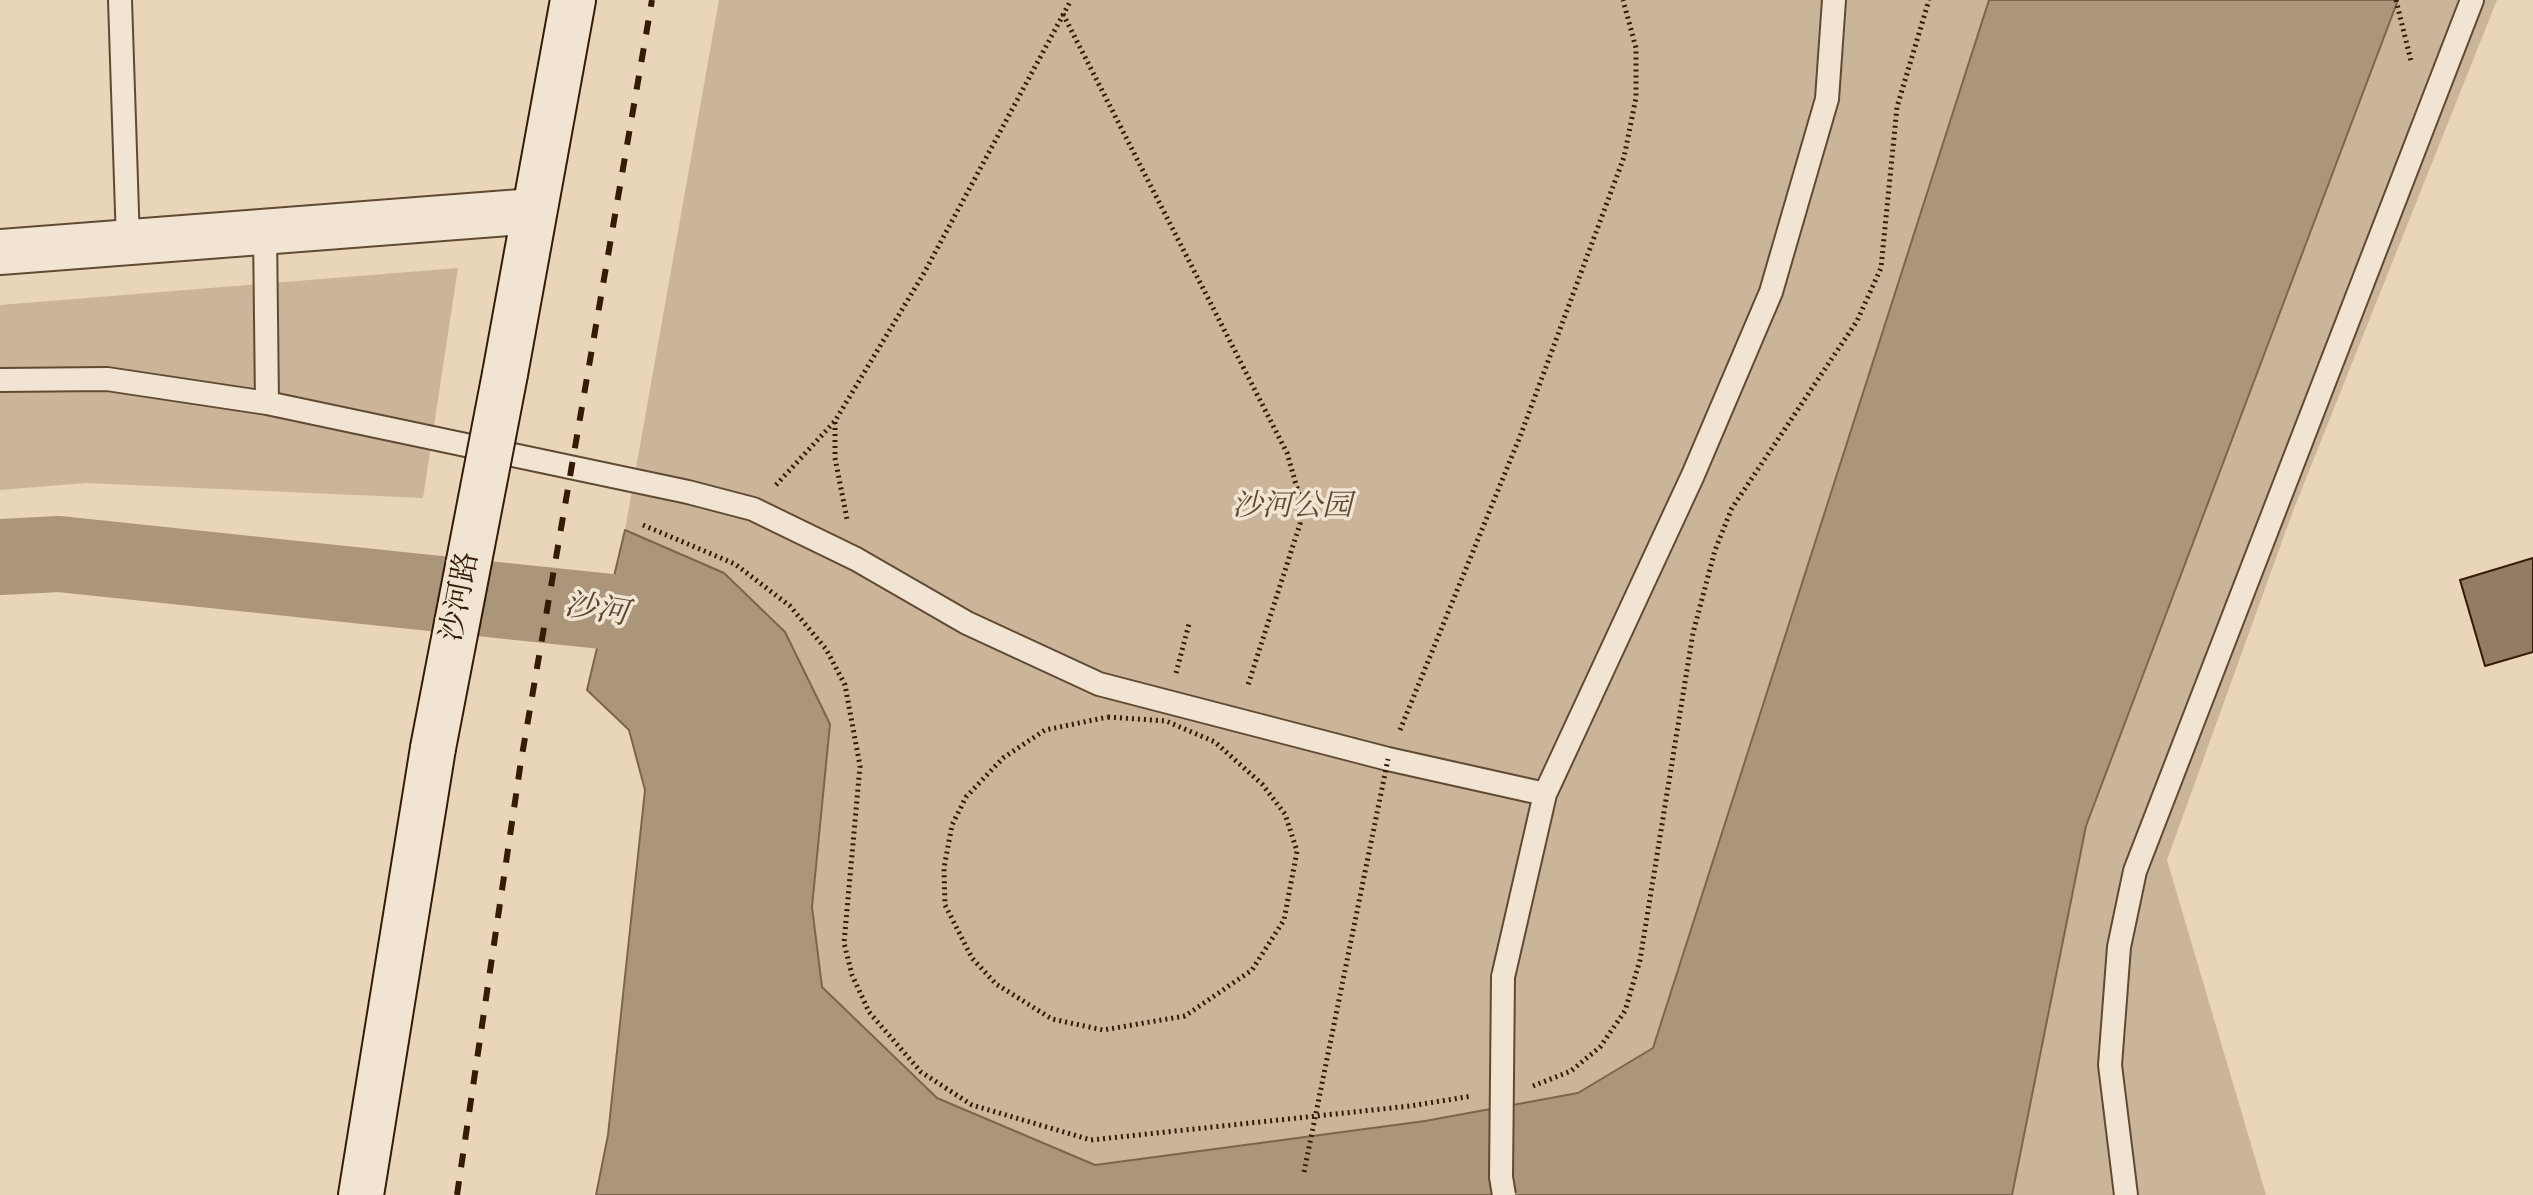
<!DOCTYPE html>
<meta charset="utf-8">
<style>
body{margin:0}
canvas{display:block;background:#e9d5ba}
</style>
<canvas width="2533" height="1195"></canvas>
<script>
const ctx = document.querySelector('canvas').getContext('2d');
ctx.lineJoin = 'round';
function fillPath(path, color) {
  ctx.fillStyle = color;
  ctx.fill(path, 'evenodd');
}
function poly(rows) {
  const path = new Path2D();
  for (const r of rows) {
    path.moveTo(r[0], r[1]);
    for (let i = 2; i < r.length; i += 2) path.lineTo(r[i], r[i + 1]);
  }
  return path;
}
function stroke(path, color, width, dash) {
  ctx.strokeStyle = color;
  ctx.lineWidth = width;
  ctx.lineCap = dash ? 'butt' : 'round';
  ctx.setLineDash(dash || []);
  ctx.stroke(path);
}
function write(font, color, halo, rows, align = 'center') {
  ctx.font = font + ' "IM FELL Double Pica","Noto Serif SC",serif';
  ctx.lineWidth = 7;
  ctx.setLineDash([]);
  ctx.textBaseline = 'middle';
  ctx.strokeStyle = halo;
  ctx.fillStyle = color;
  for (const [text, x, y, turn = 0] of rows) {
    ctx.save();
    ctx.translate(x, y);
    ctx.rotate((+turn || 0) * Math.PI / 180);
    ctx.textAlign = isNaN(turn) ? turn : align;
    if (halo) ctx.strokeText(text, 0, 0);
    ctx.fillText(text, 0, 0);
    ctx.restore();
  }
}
fillPath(poly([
 [719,0,1989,0,1653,1048,1578,1093,1425,1121,1095,1165,937,1098,822,987,812,907,830,724,724,573,625,530],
 [2398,0,2497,0,2293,511,2167,860,2266,1195,2012,1195,2086,826],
 [458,268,423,498,86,483,0,490,0,305]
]), '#cab59b');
const water = poly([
 [1989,0,2398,0,2086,826,2012,1195,596,1195,608,1135,645,790,629,730,587,690,625,530,724,573,785,632,830,724,812,907,822,987,937,1098,1095,1165,1425,1121,1578,1093,1653,1048,1989,0]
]);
fillPath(water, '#ab967c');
stroke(water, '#7b654c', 2);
stroke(poly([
 [0,557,59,554,640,615,673,678]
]), '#ab967c', 76);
const building = poly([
 [2533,558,2533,652,2485,666,2460,580,2533,558]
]);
fillPath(building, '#927c63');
stroke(building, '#341b05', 2);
const lane = poly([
 [120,0,128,242],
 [265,232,267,403],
 [0,380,107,379,267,403,688,492,753,509,856,559,967,623,1099,684,1388,759,1545,794],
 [1503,977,1545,794,1693,475,1771,292,1827,99,1834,0],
 [2126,1195,2110,1065,2119,947,2135,871,2472,0]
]);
const street = poly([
 [0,252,534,211]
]);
const secondary = poly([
 [505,374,573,0],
 [361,1195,433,748]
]);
stroke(lane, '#614a32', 26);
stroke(street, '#614a32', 48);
stroke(secondary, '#341b05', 48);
stroke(poly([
 [2396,0,2411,61],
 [1063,14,1287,453,1299,495,1300,524,1247,688],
 [835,422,835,458,847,519],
 [776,485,835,421,924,273,1071,0],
 [643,525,735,564,790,606,826,649,845,685,860,766,844,943,852,975,869,1012,921,1072,972,1105,1091,1140,1410,1106,1472,1096],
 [1176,673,1189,624],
 [1108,717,1166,721,1215,742,1262,784,1285,814,1297,851,1284,920,1252,970,1185,1016,1103,1030,1052,1019,996,984,972,958,945,905,944,868,952,825,966,797,1003,758,1045,730,1108,717],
 [1400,730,1521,434,1624,157,1636,98,1636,48,1623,0],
 [1533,1086,1571,1071,1600,1047,1625,1011,1640,960,1693,633,1715,550,1732,508,1857,321,1881,268,1897,107,1929,0]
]), '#341b05', 5, [2, 4]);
stroke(lane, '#f1e4d2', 22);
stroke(street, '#f1e4d2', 44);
stroke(secondary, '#f1e4d2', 44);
stroke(poly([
 [457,1195,521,761,652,0]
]), '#341b05', 6, [14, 14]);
const laneBridge = poly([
 [1503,977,1501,1177,1504,1195]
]);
const secondaryBridge = poly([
 [433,748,505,374]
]);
stroke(laneBridge, '#614a32', 26, []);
stroke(secondaryBridge, '#341b05', 48, []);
stroke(poly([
 [1304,1172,1388,759]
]), '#341b05', 5, [2, 4]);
stroke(laneBridge, '#f1e4d2', 22);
stroke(secondaryBridge, '#f1e4d2', 44);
write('italic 30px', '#614932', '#f1e4d2', [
 ["沙河公园",1292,509]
]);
write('30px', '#341b05', '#f1e4d2', [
 ["沙河路",462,597,-79]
]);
write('italic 32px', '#5e462f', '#f1e4d2', [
 ["沙河",596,612,9]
]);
</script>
